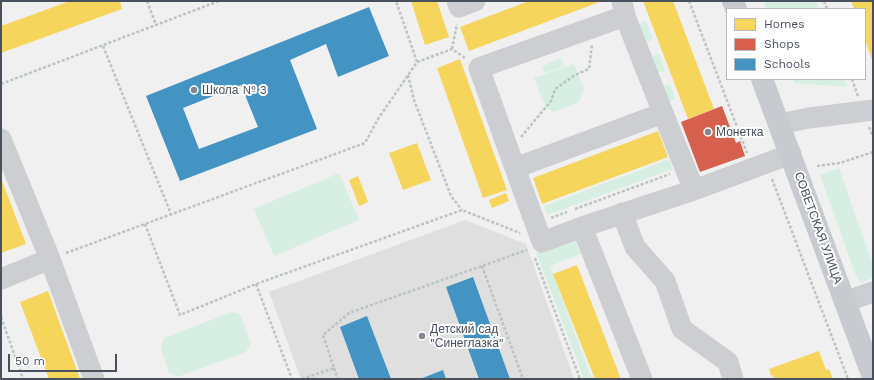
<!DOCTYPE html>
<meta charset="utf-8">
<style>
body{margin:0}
#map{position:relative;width:874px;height:380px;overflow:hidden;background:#f1f0f0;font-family:"Work Sans",sans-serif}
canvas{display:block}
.frame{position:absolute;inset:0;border:2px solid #48505d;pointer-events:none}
.legend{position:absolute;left:726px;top:8px;width:140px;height:72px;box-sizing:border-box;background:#fff;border:1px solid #b6b9be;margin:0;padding:5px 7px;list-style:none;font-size:12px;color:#48505d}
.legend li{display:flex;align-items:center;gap:8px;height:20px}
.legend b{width:20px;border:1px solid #b6b9be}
.scale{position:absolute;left:8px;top:354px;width:109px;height:18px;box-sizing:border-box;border:2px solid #48505d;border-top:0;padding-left:5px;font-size:12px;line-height:14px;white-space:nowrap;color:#48505d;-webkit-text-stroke:3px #fff;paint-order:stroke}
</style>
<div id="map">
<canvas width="874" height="380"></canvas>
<div class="frame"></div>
<ul class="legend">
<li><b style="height:11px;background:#f6d55c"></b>Homes</li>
<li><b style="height:11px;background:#d6604d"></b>Shops</li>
<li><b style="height:11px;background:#4393c3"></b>Schools</li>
</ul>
<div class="scale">50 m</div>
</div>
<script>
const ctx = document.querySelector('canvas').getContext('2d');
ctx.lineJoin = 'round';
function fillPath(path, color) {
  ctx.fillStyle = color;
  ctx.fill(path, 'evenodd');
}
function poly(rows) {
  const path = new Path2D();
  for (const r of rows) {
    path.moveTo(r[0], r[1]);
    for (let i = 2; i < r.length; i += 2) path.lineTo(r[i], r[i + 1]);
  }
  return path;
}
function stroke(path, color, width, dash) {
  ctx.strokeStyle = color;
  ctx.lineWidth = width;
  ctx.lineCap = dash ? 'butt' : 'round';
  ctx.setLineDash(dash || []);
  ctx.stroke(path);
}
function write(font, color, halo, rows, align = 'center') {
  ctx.font = font + ' "Work Sans",sans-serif';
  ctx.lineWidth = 4;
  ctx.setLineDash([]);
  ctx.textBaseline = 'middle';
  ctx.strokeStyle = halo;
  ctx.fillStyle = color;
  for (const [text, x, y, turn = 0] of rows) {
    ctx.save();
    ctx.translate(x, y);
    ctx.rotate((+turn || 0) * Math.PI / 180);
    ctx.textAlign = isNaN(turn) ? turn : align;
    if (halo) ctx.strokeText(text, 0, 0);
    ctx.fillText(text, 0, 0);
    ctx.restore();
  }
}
fillPath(poly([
 [465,220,526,244,574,379,301,379,269,292]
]), '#dfdfe0');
fillPath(poly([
 [763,1,816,1,819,9,766,9],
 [646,21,653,39,644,43,637,25],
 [659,54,665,71,654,74,648,57],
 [561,58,564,66,545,73,542,66],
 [574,64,584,89,579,102,553,112,545,107,534,78],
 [793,79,844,79,847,87,795,83],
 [670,84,675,99,665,103,660,87],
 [669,159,673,169,547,215,544,206],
 [839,168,873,266,872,278,861,283,856,276,820,175],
 [339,173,359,220,274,256,254,209],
 [575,238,581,254,550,266,592,379,584,379,536,252],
 [232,312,240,314,251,344,246,352,177,377,169,373,161,348,164,338]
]), '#d6efe2');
fillPath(poly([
 [70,1,120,1,122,9,1,53,1,26],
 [411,1,437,1,449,37,425,45],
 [529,1,602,1,469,51,460,27],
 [643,1,673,1,714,109,688,119],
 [851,1,873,1,873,62,865,40,865,9,854,9],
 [460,59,507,190,483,198,437,68],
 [658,131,668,157,542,204,533,178],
 [417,143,431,180,403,190,389,153],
 [358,176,368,202,359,206,349,180],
 [1,178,26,244,1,253],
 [506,193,509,201,492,208,489,200],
 [577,265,621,379,595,379,553,274],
 [48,291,80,379,49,379,20,302],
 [819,351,826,370,829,369,833,379,774,379,773,375,771,376,769,369]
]), '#f6d55c');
fillPath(poly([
 [722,106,736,143,740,141,745,156,700,172,681,122]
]), '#d6604d');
fillPath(poly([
 [369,7,389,56,338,77,326,44,290,60,317,129,180,181,146,96],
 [241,85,258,127,199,149,183,108],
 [473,277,510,379,479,379,446,287],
 [367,316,391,379,359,379,340,327],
 [443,370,446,379,420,379]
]), '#4393c3');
stroke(poly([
 [147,1,156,25],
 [689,1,747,153],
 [824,1,827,9],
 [103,46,171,214],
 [452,49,457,24],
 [417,62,452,49,465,58],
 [408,75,414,100,451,196,462,210],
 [852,79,858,96],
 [1,84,219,1],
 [869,127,873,137],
 [521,137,551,101,555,89,575,75,589,69,592,45],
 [817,166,840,163,873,152],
 [772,179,848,379],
 [575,209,670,174],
 [551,218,567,212],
 [145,224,180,315,256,284,462,210,520,233],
 [66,253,365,143,378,119,417,62,396,1],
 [535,258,580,379],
 [482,266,523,379],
 [256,284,292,379],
 [1,317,23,379],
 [334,368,338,379],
 [302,379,334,368,323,335,349,313,527,250]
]), '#bac5c3', 2.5, [3, 2]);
stroke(poly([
 [457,1,459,7,475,1],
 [622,1,625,16,663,113,694,190],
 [779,124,809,118,873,110],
 [1,139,50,259],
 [515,168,479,68,625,16],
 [622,213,635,247,665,281,682,329,728,362,733,379],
 [582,227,542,242,515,168,663,113],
 [1,279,50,259,94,379],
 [845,302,873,292],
 [642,379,582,227,694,190,791,154]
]), '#ccced1', 21);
stroke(poly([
 [733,1,736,9],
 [762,79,873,377]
]), '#c7cbcf', 22);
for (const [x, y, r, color] of [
 [194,90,4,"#838890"],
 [708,132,4,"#838890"],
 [422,336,4,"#838890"]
]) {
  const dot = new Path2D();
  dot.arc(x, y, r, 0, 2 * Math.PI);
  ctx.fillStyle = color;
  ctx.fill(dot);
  stroke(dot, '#fff', 1.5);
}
write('12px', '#48505d', '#fff', [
 ["Школа № 3",202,90],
 ["Монетка",716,132],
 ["Детский сад",430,329],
 ["\"Синеглазка\"",430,343]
], 'left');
write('12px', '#48505d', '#fff', [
 ["СОВЕТСКАЯ УЛИЦА",818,228,70]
]);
</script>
